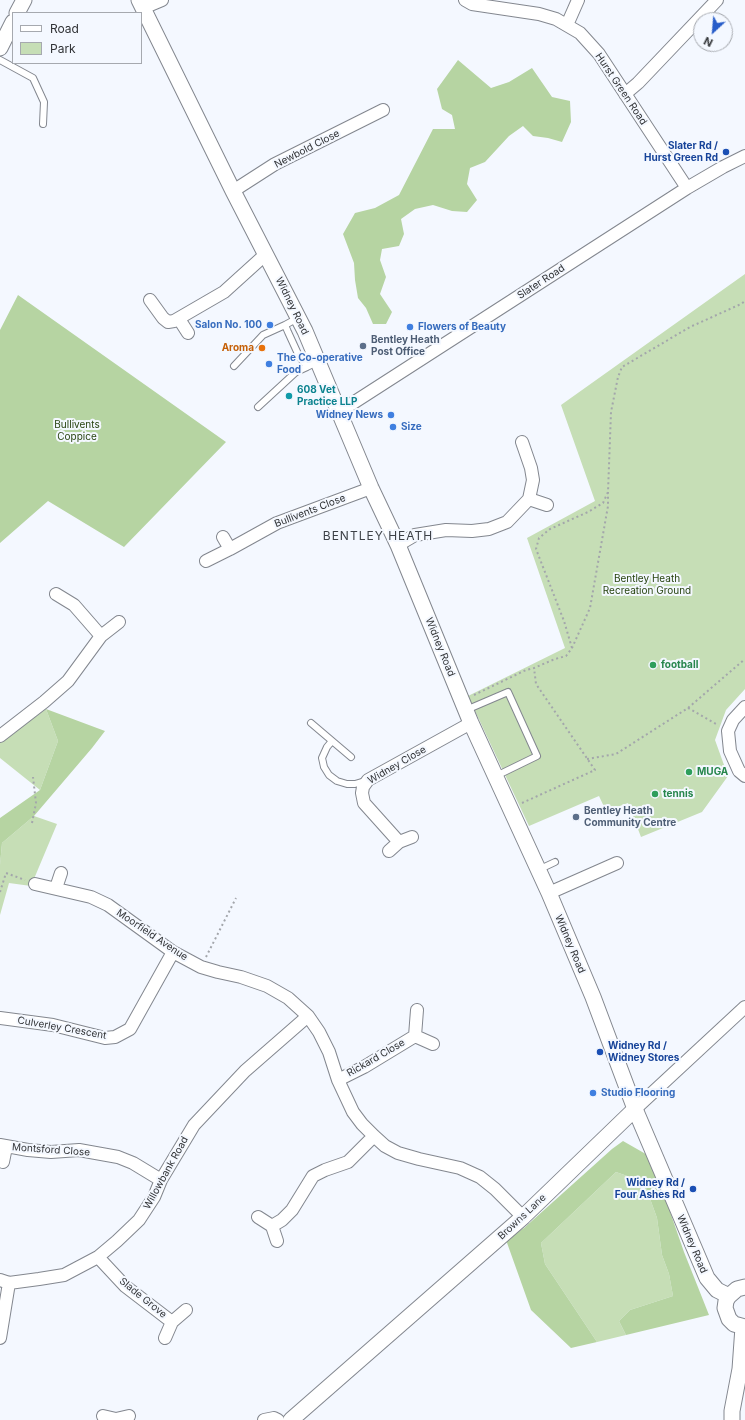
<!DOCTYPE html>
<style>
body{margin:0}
#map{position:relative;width:745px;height:1420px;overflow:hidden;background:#f4f8ff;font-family:Inter,sans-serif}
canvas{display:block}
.legend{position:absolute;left:12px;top:12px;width:130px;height:52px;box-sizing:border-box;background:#f4f8ff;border:1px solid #a6a9af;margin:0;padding:5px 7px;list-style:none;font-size:12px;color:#313336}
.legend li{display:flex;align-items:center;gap:8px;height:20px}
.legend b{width:20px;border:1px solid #a6a9af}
.north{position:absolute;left:693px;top:12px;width:40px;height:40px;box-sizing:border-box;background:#f4f8ff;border:1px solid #a6a9af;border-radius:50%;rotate:206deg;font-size:11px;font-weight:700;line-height:16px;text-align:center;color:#313336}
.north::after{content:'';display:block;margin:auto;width:14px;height:18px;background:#275cc9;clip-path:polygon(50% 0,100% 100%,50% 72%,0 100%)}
</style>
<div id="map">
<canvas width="745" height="1420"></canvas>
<ul class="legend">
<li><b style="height:5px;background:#fff"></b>Road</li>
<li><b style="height:11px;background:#c6deb6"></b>Park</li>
</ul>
<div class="north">N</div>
</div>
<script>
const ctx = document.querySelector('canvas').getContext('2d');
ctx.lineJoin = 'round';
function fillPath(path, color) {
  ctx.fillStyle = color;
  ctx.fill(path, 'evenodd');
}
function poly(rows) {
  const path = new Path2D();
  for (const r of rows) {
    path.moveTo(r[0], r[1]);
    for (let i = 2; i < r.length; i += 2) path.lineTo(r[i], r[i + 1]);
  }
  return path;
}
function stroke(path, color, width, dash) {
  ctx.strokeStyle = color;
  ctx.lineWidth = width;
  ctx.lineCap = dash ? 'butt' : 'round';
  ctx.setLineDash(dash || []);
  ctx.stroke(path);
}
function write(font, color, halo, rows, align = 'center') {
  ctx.font = font + ' Inter,sans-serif';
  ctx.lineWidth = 4;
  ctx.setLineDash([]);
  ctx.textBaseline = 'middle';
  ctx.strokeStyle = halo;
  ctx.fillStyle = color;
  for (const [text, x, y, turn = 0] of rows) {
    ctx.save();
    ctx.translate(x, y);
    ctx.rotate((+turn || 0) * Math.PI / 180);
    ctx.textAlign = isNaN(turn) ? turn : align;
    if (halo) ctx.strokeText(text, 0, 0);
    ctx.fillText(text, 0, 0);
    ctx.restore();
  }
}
fillPath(poly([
 [745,274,745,689,726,710,715,740,728,776,702,812,641,837,628,803,606,811,599,796,529,826,468,696,565,648,527,538,595,501,561,405],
 [46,709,58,741,40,790,0,758,0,743],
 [34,816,57,824,31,886,9,883,0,915,0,865,2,843],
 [616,1172,644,1182,657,1218,662,1255,669,1274,673,1296,630,1310,619,1321,626,1335,597,1342,545,1264,541,1243]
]), '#c6deb6');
fillPath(poly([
 [458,60,491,88,509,82,532,68,552,97,570,101,571,122,562,142,548,138,533,136,523,126,509,136,485,162,470,168,467,184,477,200,467,212,452,211,433,205,415,209,401,219,404,234,399,246,382,249,380,260,386,277,380,294,392,312,386,324,373,324,366,308,358,298,355,280,354,263,343,234,355,213,375,208,399,195,433,129,455,129,452,115,442,109,437,89],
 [18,295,226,442,124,547,48,501,0,543,0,330],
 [46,709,105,731,92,748,34,816,2,843,0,865,0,818,40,790,58,741],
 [623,1141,651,1157,684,1252,709,1315,626,1335,619,1321,630,1310,673,1296,669,1274,662,1255,657,1218,644,1182,616,1172,541,1243,545,1264,597,1342,571,1348,531,1310,506,1240,524,1228,612,1149]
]), '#b6d4a2');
const service = poly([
 [0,60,33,78,44,102,43,124],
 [298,318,285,325,288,332,299,356,307,367,317,362],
 [234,366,263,335,285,325],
 [258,407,296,372,307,367],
 [466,710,508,692,537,756,496,776],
 [311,723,351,757],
 [332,741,327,747,322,758,324,767,329,775,337,781,347,784,355,784,365,781],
 [538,870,555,862]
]);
const minor = poly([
 [465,0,472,4,539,14,556,19,580,33,599,54,687,188],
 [143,8,162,0],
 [567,25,578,0],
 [625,94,638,83,717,0],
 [233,191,275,164,383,110],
 [150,300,163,318,168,322,174,321,224,292,266,254],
 [179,319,188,333],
 [339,412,687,188,723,167,745,156],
 [529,499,547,505],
 [223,537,230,549],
 [398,545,415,535,446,530,472,531,489,529,507,522,529,499,533,480,531,468,522,442],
 [206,561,230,549,277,523,371,488],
 [56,594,74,605,101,636],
 [745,707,733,720,728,731,730,751,739,771,745,776],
 [0,736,44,702,68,681,101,636,119,622],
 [399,842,364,803,362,793,363,787,368,780,471,723],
 [389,851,399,842,412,837],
 [35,884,91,897,108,905,173,952,201,967,218,972,241,977,267,986,288,998,308,1016,319,1032,329,1052,338,1080,353,1112,362,1124,374,1136,385,1146,398,1153,419,1159,460,1168,480,1177,495,1189,523,1217],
 [56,888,61,873],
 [549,893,617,863],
 [417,1010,415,1036,433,1044],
 [0,1018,53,1025,105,1038,115,1037,130,1029,173,952],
 [338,1080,364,1067,415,1036],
 [635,1109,745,1007],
 [0,1145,28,1150,51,1152,79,1150,118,1157,133,1163,161,1180],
 [3,1162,6,1147],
 [258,1217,272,1226,277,1241],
 [272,1226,282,1220,292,1210,313,1176,325,1170,348,1162,374,1136],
 [98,1257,125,1286,172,1322],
 [0,1280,9,1283,39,1279,64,1275,98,1257,117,1241,139,1220,154,1197,161,1180,194,1125,245,1071,308,1016],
 [0,1338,9,1283],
 [165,1338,172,1322,186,1310],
 [103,1416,116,1419,129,1416],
 [264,1420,274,1418,278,1420]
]);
const tertiary = poly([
 [139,0,233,191,305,331,371,488,398,545,471,723,549,893,593,997,635,1109,707,1278,717,1290,729,1296],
 [17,13,24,0],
 [0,48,13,22],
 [745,1287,737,1289,729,1296,726,1301,725,1308,729,1319,734,1324,745,1327],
 [291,1420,523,1217,635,1109],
 [732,1420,732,1411,740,1369,743,1327]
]);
stroke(service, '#83878f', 8);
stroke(minor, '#83878f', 14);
stroke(tertiary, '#83878f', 17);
stroke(poly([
 [572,648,564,621,536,549,539,538,550,529,588,512,603,503,608,492,611,412,618,377,622,367,690,327,741,304,745,301],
 [474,695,526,670,534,668,555,659,566,656,572,648,590,608,608,506,608,492],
 [688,708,718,725],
 [587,759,616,754,688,708,745,659],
 [522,803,595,770,536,684,534,668],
 [32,823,36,803,33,777],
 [0,892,6,873,25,880],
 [206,957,236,898]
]), '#a3a6ab', 2, [2, 3]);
stroke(service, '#fff', 6);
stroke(minor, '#fff', 12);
stroke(tertiary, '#fff', 15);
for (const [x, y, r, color] of [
 [726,152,4,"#1a4fb4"],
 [270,325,4,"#3f7fe0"],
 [410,327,4,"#3f7fe0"],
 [363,346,4,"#5c6f8a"],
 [262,348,4,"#e8710a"],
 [269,364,4,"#3f7fe0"],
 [289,396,4,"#0f9aa8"],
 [391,415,4,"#3f7fe0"],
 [393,427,4,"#3f7fe0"],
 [653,665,4,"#2e9e5b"],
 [689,772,4,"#2e9e5b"],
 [655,794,4,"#2e9e5b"],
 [576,817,4,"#5c6f8a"],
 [600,1052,4,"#1a4fb4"],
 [593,1093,4,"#3f7fe0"],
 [693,1189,4,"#1a4fb4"]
]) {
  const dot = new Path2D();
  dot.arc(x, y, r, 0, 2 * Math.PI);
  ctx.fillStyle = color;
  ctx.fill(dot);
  stroke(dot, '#f4f8ff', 1.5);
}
write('10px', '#313336', '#f4f8ff', [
 ["Hurst Green Road",621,89,56],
 ["Newbold Close",307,149,-27],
 ["Slater Road",541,282,-33],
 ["Widney Road",292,306,64],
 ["Bullivents Close",310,511,-21],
 ["Widney Road",440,647,68],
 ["Widney Close",397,765,-30],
 ["Moorfield Avenue",152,935,34],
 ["Widney Road",570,944,67],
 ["Culverley Crescent",62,1028,10],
 ["Rickard Close",376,1058,-30],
 ["Montsford Close",51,1150,4],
 ["Willowbank Road",166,1173,-61],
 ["Browns Lane",522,1217,-43],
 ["Widney Road",692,1244,67],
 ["Slade Grove",143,1298,39]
]);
write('bold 10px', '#164399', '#f4f8ff', [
 ["Slater Rd /",718,146],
 ["Hurst Green Rd",718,158],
 ["Widney Rd /",608,1046,"left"],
 ["Widney Stores",608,1058,"left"],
 ["Widney Rd /",685,1183],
 ["Four Ashes Rd",685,1195]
], 'right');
write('bold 10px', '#366cbe', '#f4f8ff', [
 ["Salon No. 100",262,325,"right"],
 ["Flowers of Beauty",418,327],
 ["The Co-operative",277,358],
 ["Food",277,370],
 ["Widney News",383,415,"right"],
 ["Size",401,427],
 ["Studio Flooring",601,1093]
], 'left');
write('bold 10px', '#4e5e75', '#f4f8ff', [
 ["Bentley Heath",371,340],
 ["Post Office",371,352],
 ["Bentley Heath",584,811],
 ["Community Centre",584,823]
], 'left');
write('bold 10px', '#c56008', '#f4f8ff', [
 ["Aroma",254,348]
], 'right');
write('bold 10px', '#0d838f', '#f4f8ff', [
 ["608 Vet",297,390],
 ["Practice LLP",297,402]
], 'left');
write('10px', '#27430f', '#f4f8ff', [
 ["Bullivents",77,425],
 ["Coppice",77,437],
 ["Bentley Heath",647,579],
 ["Recreation Ground",647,591]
]);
write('bold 10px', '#27864d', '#f4f8ff', [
 ["football",661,665],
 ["MUGA",697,772],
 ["tennis",663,794]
], 'left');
ctx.letterSpacing = '1px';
write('12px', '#3d4147', '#f4f8ff', [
 ["BENTLEY HEATH",378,536]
]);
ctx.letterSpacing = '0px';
</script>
